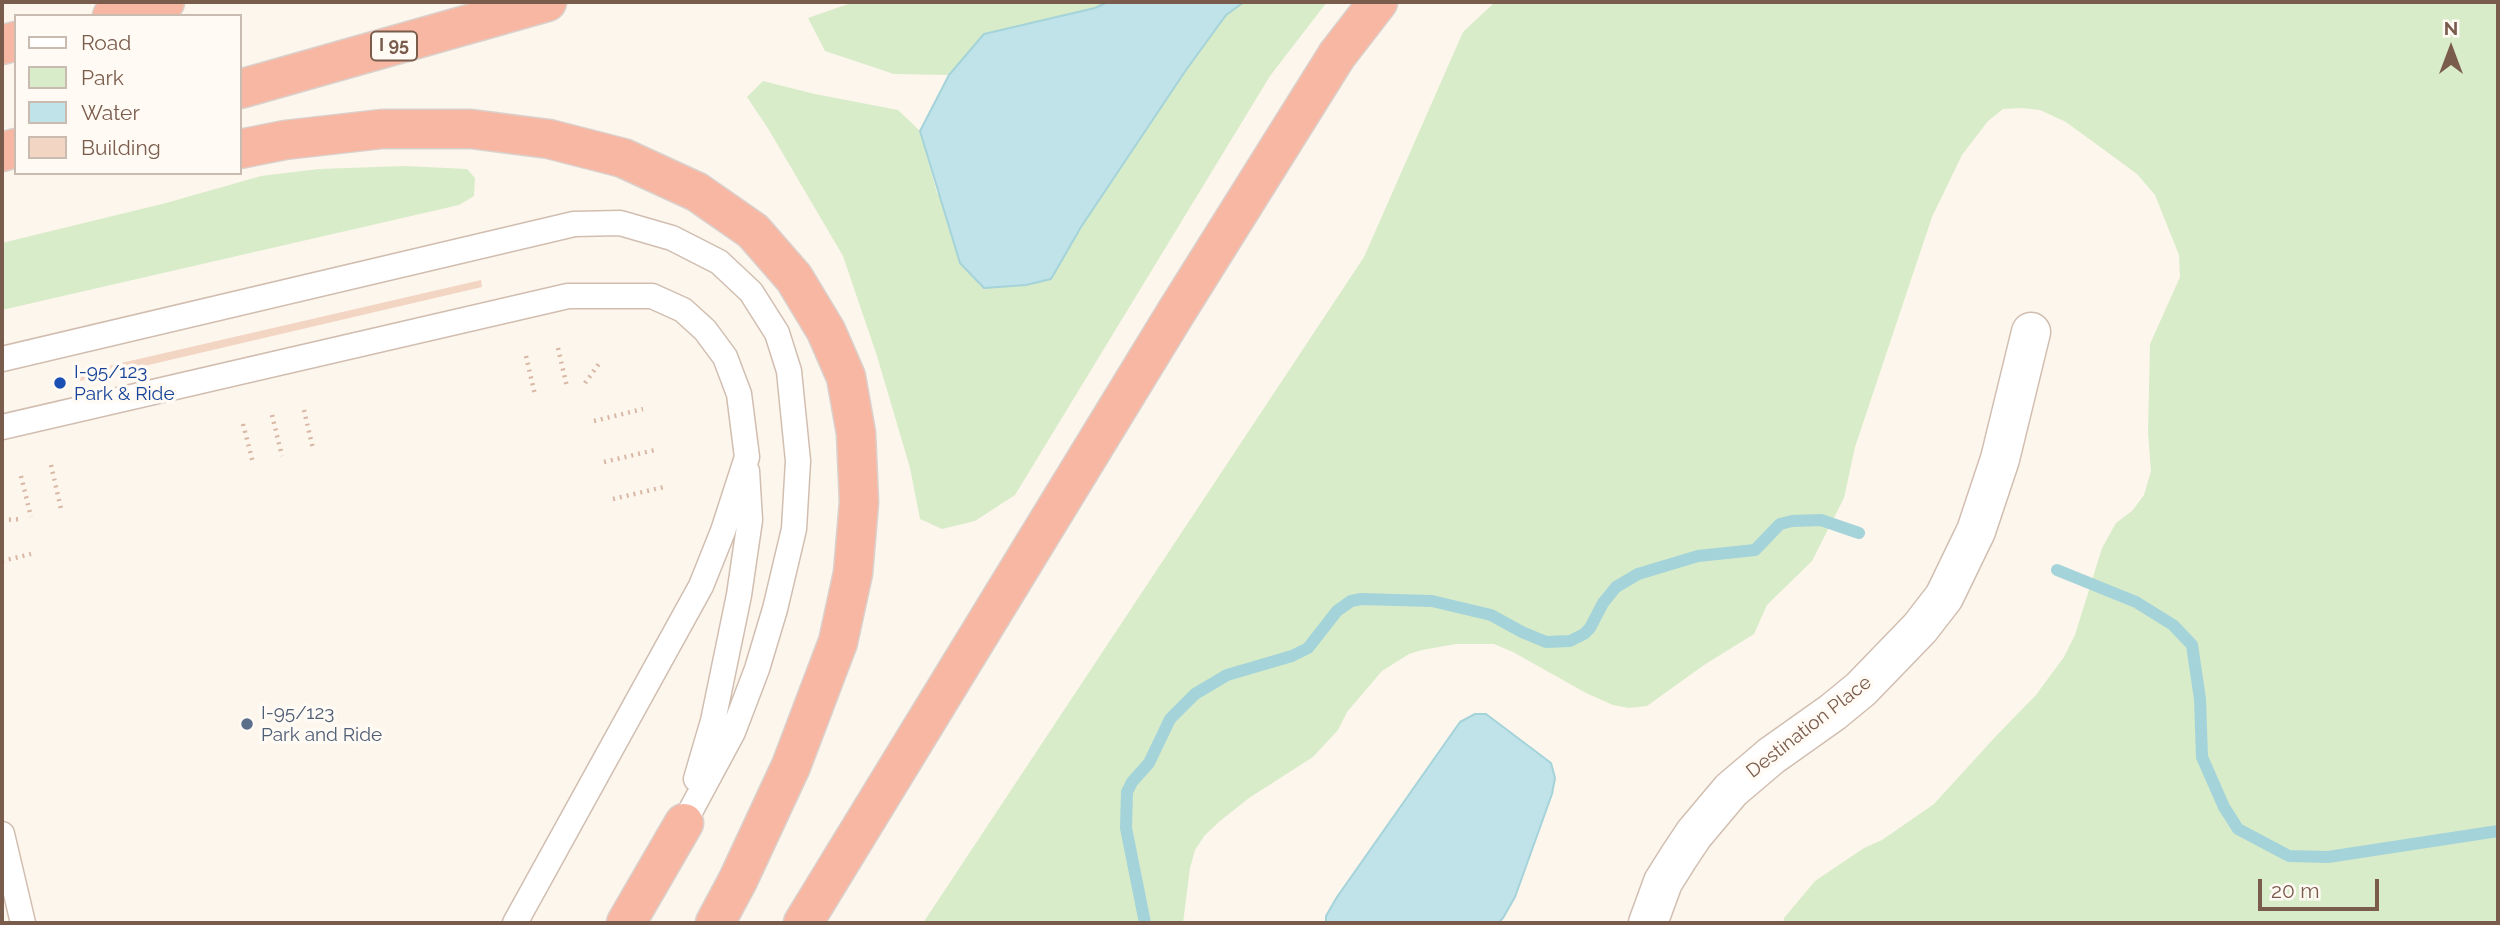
<!DOCTYPE html>
<style>
body{margin:0}
#map{position:relative;width:2500px;height:925px;overflow:hidden;background:#fdf6ec;font-family:Raleway,sans-serif}
canvas{display:block}
.frame{position:absolute;inset:0;border:4px solid #7a5c4d;pointer-events:none}
.legend{position:absolute;left:14px;top:14px;width:228px;height:161px;box-sizing:border-box;background:#fffaf3;border:2px solid #cabbb1;margin:0;padding:9px 12px;list-style:none;font-size:21px;color:#7a5c4d}
.legend li{display:flex;align-items:center;gap:14px;height:35px}
.legend b{width:35px;border:2px solid #cabbb1}
.north{position:absolute;left:2416px;top:14px;width:70px;height:70px;-webkit-text-stroke:5px #fffaf3;paint-order:stroke;rotate:0deg;font-size:19px;font-weight:700;line-height:28px;text-align:center;color:#7a5c4d}
.north::after{content:'';display:block;margin:auto;width:24px;height:32px;background:#7a5c4d;clip-path:polygon(50% 0,100% 100%,50% 72%,0 100%)}
.scale{position:absolute;left:2258px;top:879px;width:121px;height:32px;box-sizing:border-box;border:4px solid #7a5c4d;border-top:0;padding-left:9px;font-size:21px;line-height:24px;white-space:nowrap;color:#7a5c4d;-webkit-text-stroke:5px #fffaf3;paint-order:stroke}
</style>
<div id="map">
<canvas width="2500" height="925"></canvas>
<div class="frame"></div>
<ul class="legend">
<li><b style="height:9px;background:#fff"></b>Road</li>
<li><b style="height:19px;background:#d8ecc9"></b>Park</li>
<li><b style="height:19px;background:#bfe3e8"></b>Water</li>
<li><b style="height:19px;background:#f3d5c3"></b>Building</li>
</ul>
<div class="north">N</div>
<div class="scale">20 m</div>
</div>
<script>
const ctx = document.querySelector('canvas').getContext('2d');
ctx.lineJoin = 'round';
function fillPath(path, color) {
  ctx.fillStyle = color;
  ctx.fill(path, 'evenodd');
}
function poly(rows) {
  const path = new Path2D();
  for (const r of rows) {
    path.moveTo(r[0], r[1]);
    for (let i = 2; i < r.length; i += 2) path.lineTo(r[i], r[i + 1]);
  }
  return path;
}
function stroke(path, color, width, dash) {
  ctx.strokeStyle = color;
  ctx.lineWidth = width;
  ctx.lineCap = dash ? 'butt' : 'round';
  ctx.setLineDash(dash || []);
  ctx.stroke(path);
}
function write(font, color, halo, rows, align = 'center') {
  ctx.font = font + ' Raleway,sans-serif';
  ctx.lineWidth = 7;
  ctx.setLineDash([]);
  ctx.textBaseline = 'middle';
  ctx.strokeStyle = halo;
  ctx.fillStyle = color;
  for (const [text, x, y, turn = 0] of rows) {
    ctx.save();
    ctx.translate(x, y);
    ctx.rotate((+turn || 0) * Math.PI / 180);
    ctx.textAlign = isNaN(turn) ? turn : align;
    if (halo) ctx.strokeText(text, 0, 0);
    ctx.fillText(text, 0, 0);
    ctx.restore();
  }
}
fillPath(poly([
 [854,2,1108,2,1095,8,984,34,949,75,894,74,825,51,808,18],
 [1244,2,1327,2,1270,76,1015,495,975,521,942,529,920,519,910,468,877,356,843,256,769,130,747,97,763,81,815,94,898,110,920,131,937,193,1051,278,1081,227,1186,70,1226,15],
 [1495,2,2498,2,2498,923,1783,923,1784,918,1815,881,1864,848,1882,840,1934,804,1996,736,2036,695,2064,657,2075,635,2102,548,2116,523,2132,511,2144,495,2151,471,2148,433,2150,344,2180,277,2179,255,2155,195,2137,174,2066,122,2040,110,2022,108,2003,109,1988,121,1962,155,1932,217,1855,447,1844,498,1812,561,1767,605,1754,634,1704,665,1647,706,1629,708,1613,705,1586,693,1513,652,1494,644,1456,644,1422,650,1409,654,1382,671,1347,712,1338,730,1313,757,1249,798,1220,821,1205,835,1195,850,1190,868,1183,923,923,923,1364,257,1463,32],
 [404,166,467,169,475,178,474,196,459,205,2,310,2,243,166,203,261,176,319,169]
]), '#d8ecc9');
const water = poly([
 [1108,2,1244,2,1226,15,1186,70,1081,227,1051,279,1026,285,984,288,960,263,920,131,949,75,984,34,1095,8,1108,2],
 [1475,714,1486,714,1551,763,1555,778,1552,794,1515,897,1503,918,1498,923,1326,923,1326,916,1337,897,1460,722,1475,714]
]);
fillPath(water, '#bfe3e8');
stroke(water, '#a5d3da', 2);
stroke(poly([
 [2057,570,2136,602,2173,625,2192,645,2200,699,2202,757,2224,807,2238,829,2289,856,2328,857,2498,831],
 [1145,923,1126,828,1127,792,1132,782,1149,763,1170,719,1195,694,1227,675,1292,656,1308,648,1337,611,1351,601,1361,599,1432,601,1491,615,1522,632,1546,642,1570,641,1584,634,1590,628,1603,603,1616,587,1638,574,1698,556,1755,550,1780,524,1792,521,1821,520,1859,533]
]), '#a5d3da', 12);
fillPath(poly([
 [481,280,482,287,80,381,78,373]
]), '#f3d5c3');
const lane = poly([
 [2,359,574,224,620,223,672,238,719,262,751,292,777,333,789,371,798,461,794,529,775,609,757,669,733,732,684,823],
 [2,427,568,296,652,296,683,310,705,330,725,357,739,394,747,457,723,531,701,586,515,923],
 [696,779,713,721,739,595,750,520,747,471],
 [2,834,23,923]
]);
const street = poly([
 [1648,923,1663,882,1678,858,1694,834,1731,790,1771,756,1833,712,1861,689,1920,628,1944,597,1976,531,2000,459,2031,332]
]);
const highway = poly([
 [112,16,165,2],
 [2,45,16,41],
 [240,89,547,2],
 [240,149,285,140,382,129,471,129,549,139,623,158,697,192,753,231,794,278,826,331,846,377,856,433,859,502,853,573,838,642,791,766,738,880,715,923],
 [2,152,16,148],
 [626,923,684,823],
 [803,923,1175,314,1337,55,1378,2]
]);
stroke(lane, '#d1beb0', 27);
stroke(street, '#d1beb0', 41);
stroke(highway, '#dad1cd', 41);
stroke(poly([
 [558,348,567,387],
 [526,356,535,395],
 [585,383,601,361],
 [304,410,313,449],
 [272,415,282,456],
 [594,421,643,409],
 [243,424,253,463],
 [604,462,655,450],
 [51,465,61,509],
 [21,476,31,517],
 [613,499,664,487],
 [2,520,22,519],
 [2,561,31,554]
]), '#d9b8a5', 4.5, [2, 5]);
stroke(lane, '#fff', 24);
stroke(street, '#fff', 38);
stroke(highway, '#f7b7a3', 38);
for (const [x, y, r, color] of [
 [60,383,7,"#1a4fb4"],
 [247,724,7,"#5c6f8a"]
]) {
  const dot = new Path2D();
  dot.arc(x, y, r, 0, 2 * Math.PI);
  ctx.fillStyle = color;
  ctx.fill(dot);
  stroke(dot, '#fffaf3', 2.5);
}
for (const [x, y, w] of [
 [394,46,46]
]) {
  const box = new Path2D();
  box.roundRect(x - w / 2, y - 14.5, w, 29, 5);
  ctx.fillStyle = '#fffaf3';
  ctx.fill(box);
  stroke(box, '#7a5c4d', 2);
}
write('bold 18px', '#7a5c4d', null, [
 ["I 95",394,46]
]);
write('19px', '#164399', '#fffaf3', [
 ["I-95/123",74,372],
 ["Park & Ride",74,394]
], 'left');
write('19px', '#4e5e75', '#fffaf3', [
 ["I-95/123",261,713],
 ["Park and Ride",261,735]
], 'left');
write('19px', '#7a5c4d', '#fffaf3', [
 ["Destination Place",1809,727,-38]
]);
</script>
